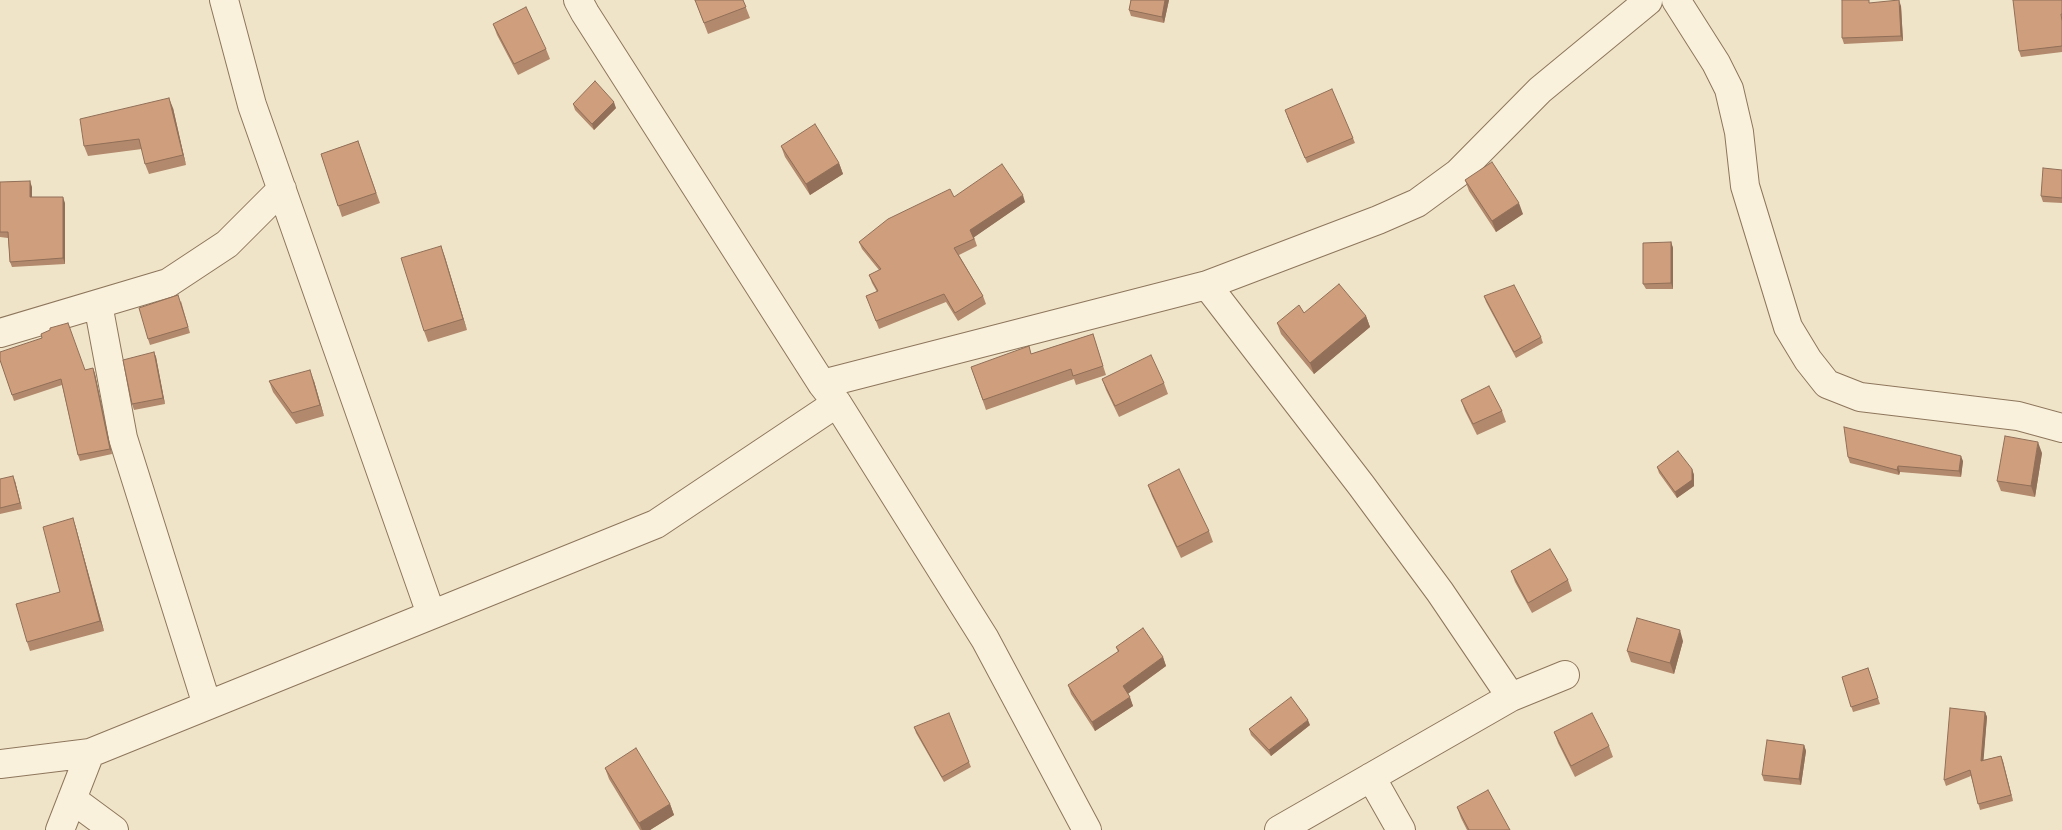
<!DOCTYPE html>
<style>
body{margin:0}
canvas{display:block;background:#f0e4c8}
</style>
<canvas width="2062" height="830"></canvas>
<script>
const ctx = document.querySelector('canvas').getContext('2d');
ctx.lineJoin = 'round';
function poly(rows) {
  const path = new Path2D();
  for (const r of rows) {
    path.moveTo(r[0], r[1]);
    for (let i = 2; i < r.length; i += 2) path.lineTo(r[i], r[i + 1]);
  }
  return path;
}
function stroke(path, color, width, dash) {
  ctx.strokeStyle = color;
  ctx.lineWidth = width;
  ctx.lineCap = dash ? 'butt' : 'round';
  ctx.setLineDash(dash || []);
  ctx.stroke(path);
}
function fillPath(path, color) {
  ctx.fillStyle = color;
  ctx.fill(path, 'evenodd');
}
const street = poly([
 [224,0,252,105,431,614],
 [578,0,585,13,822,384,837,403,985,639,1087,830],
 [1676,0,1716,63,1729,89,1739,132,1745,186,1788,327,1808,360,1827,384,1860,397,2018,416,2062,428],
 [1207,285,1361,485,1440,592,1511,697],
 [98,304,123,438,207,705],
 [0,333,168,283,227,244,282,189],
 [822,384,1207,285,1378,220,1417,203,1458,173,1540,90,1648,1],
 [0,764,90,753,656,524,837,403],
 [1371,777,1401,830],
 [72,799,114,830],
 [60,830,90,753],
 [1279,830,1511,697,1565,675]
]);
stroke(street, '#8d765c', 30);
stroke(street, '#faf1dc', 28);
fillPath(poly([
 [695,0,743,0,750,18,708,34],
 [1131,0,1169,0,1164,23,1131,16,1129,10],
 [2062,0,2062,52,2021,57,2019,51],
 [1871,3,1901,6,1903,41,1844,44,1842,38],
 [493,24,546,49,550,59,518,75,497,35],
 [573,104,616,108,594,130,575,110],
 [173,108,186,165,149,174,145,164,142,149,88,156,84,146],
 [1287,116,1353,138,1355,143,1307,163],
 [358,141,380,203,342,217,321,154],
 [781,146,839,163,843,174,810,195,785,157],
 [2062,170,2062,203,2043,202,2041,196],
 [1465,180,1523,214,1496,232,1469,191],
 [0,182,32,187,32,197,65,203,65,264,12,267,10,262,8,238,0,237],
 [954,197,1025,202,974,237,977,246,959,255,983,296,986,304,958,321,946,302,879,329,866,296,877,292,872,283,869,275,879,270,862,249,859,242],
 [1671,242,1673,248,1673,289,1646,289,1643,284],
 [441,246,467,330,428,342,424,331],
 [1484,296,1541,337,1543,343,1516,358,1486,302],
 [181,301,190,333,150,345,148,339],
 [1304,313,1366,316,1370,327,1314,374,1281,334,1277,323],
 [1093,334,1106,375,1076,385,1074,379,986,410,971,367,1031,354],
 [42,338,85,370,93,368,95,374,112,454,80,461,78,455,62,385,14,401,0,360],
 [154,352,156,357,165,404,134,410,132,404],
 [1102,379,1164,383,1168,394,1119,417,1106,390],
 [269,381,314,381,324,416,296,424,273,392],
 [1461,400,1502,411,1506,422,1477,435,1465,411],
 [2042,453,2035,497,2001,491,1997,481],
 [1848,457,1963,461,1961,477,1900,472,1899,475,1850,463],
 [1657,467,1692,469,1694,475,1694,486,1677,498,1659,473],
 [0,479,15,481,22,509,0,514],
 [1148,485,1209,531,1213,542,1181,558,1152,496],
 [73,518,76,528,104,631,30,651,27,642,60,592],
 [1511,571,1568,580,1572,591,1532,613,1515,582],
 [1683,641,1674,674,1631,662,1627,651],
 [1116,647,1163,657,1166,666,1128,694,1133,706,1095,731,1071,694,1068,685,1118,652],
 [1868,668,1880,704,1853,712,1842,677],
 [1985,712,1987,717,1983,760,2001,756,2013,801,1980,810,1971,776,1946,786,1944,780],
 [1310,725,1271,756,1251,735,1249,729],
 [914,727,969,762,971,767,944,782,916,733],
 [1554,732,1609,746,1613,757,1575,777,1558,743],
 [1804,745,1806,751,1801,785,1764,781,1762,775],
 [605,768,670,804,674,815,650,830,640,830,609,779],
 [1457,807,1510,830,1467,830,1461,818]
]), '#b2896c');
fillPath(poly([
 [1165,0,1169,0,1164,23,1162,17],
 [1899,0,1901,6,1903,41,1901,36],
 [169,98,173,108,186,165,183,155],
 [614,102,616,108,594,130,592,124],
 [839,163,843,174,810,195,806,184],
 [30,181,32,187,32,203,30,197],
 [1023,195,1025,202,973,238,970,230],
 [63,197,65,203,65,264,63,258],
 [1519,203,1523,214,1496,232,1492,221],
 [1671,242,1673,248,1673,289,1671,283],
 [441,246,445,257,467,330,463,319],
 [1366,316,1370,327,1314,374,1310,363],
 [154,352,156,357,165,404,163,398],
 [93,368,95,374,112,454,110,449],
 [310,370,314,381,324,416,320,405],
 [2038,442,2042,453,2035,497,2031,486],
 [1961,456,1963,461,1961,477,1959,471],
 [1898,466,1900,472,1899,475,1897,470],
 [1692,469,1694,475,1694,486,1677,498,1675,492],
 [13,476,15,481,22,509,20,503],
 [73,518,76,528,104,631,100,621],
 [1680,630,1683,641,1674,674,1670,663],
 [1163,657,1166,666,1126,695,1123,686],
 [1130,697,1133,706,1095,731,1092,722],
 [1985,712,1987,717,1983,767,1981,761],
 [1308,720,1310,725,1271,756,1269,750],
 [1804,745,1806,751,1801,785,1799,779],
 [2001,756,2003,761,2013,801,2011,795],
 [670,804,674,815,650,830,642,830,639,823]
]), '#916f58');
const building = poly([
 [695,0,743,0,746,7,704,23,695,0],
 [1131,0,1165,0,1162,17,1129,10,1131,0],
 [1842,0,1869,0,1869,3,1899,0,1901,36,1842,38,1842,0],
 [2013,0,2062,0,2062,14,2061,14,2062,21,2062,46,2019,51,2013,0],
 [526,7,546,49,514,64,493,24,526,7],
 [595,81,614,102,592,124,573,104,595,81],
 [1332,89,1353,138,1305,158,1285,110,1332,89],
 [169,98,183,155,145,164,139,139,84,146,80,119,169,98],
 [815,124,839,163,806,184,781,146,815,124],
 [358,141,376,193,338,206,321,154,358,141],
 [1492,162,1519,203,1492,221,1465,180,1492,162],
 [1002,164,1023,195,970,230,974,239,954,248,983,296,955,313,944,294,876,321,866,296,878,291,869,275,881,269,859,242,888,219,950,189,954,197,1002,164],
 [2043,168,2062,170,2062,198,2041,196,2043,168],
 [30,181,30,197,63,197,63,258,10,262,8,232,0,232,0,182,30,181],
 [1671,242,1671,283,1643,284,1643,243,1671,242],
 [441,246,463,319,424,331,401,258,441,246],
 [1339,284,1366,316,1310,363,1277,323,1299,305,1304,313,1339,284],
 [1514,285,1541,337,1514,352,1484,296,1514,285],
 [178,295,188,327,148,339,139,308,178,295],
 [68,323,85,370,93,368,110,449,78,455,61,379,12,395,0,360,0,352,42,338,41,334,50,330,50,328,68,323],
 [1093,334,1103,366,1073,376,1071,369,983,400,971,367,1029,346,1031,354,1093,334],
 [154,352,163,398,132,404,123,360,154,352],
 [1151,355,1164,383,1115,406,1102,379,1151,355],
 [310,370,320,405,292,413,269,381,310,370],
 [1489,386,1502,411,1473,424,1461,400,1489,386],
 [1844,427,1961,456,1959,471,1898,466,1897,470,1848,457,1844,427],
 [2005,436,2038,442,2031,486,1997,481,2005,436],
 [1678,451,1692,469,1692,480,1675,492,1657,467,1678,451],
 [1179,469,1209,531,1177,547,1148,485,1179,469],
 [13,476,20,503,0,508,0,479,13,476],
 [73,518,100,621,27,642,16,604,60,592,43,527,73,518],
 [1550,549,1568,580,1528,603,1511,571,1550,549],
 [1637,618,1680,630,1670,663,1627,651,1637,618],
 [1143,628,1163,657,1123,686,1130,697,1092,722,1068,685,1119,651,1116,647,1143,628],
 [1868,668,1878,698,1851,707,1842,677,1868,668],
 [1291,697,1308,720,1269,750,1249,729,1291,697],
 [1950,708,1985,712,1981,761,2001,756,2011,795,1978,804,1970,770,1944,780,1950,708],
 [949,713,969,762,942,777,914,727,949,713],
 [1592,713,1609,746,1571,766,1554,732,1592,713],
 [1767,740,1804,745,1799,779,1762,775,1767,740],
 [636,748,670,804,639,823,605,768,636,748],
 [1488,790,1510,830,1469,830,1457,807,1488,790]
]);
fillPath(building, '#cf9f7d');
stroke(building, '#916f58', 1);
</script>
